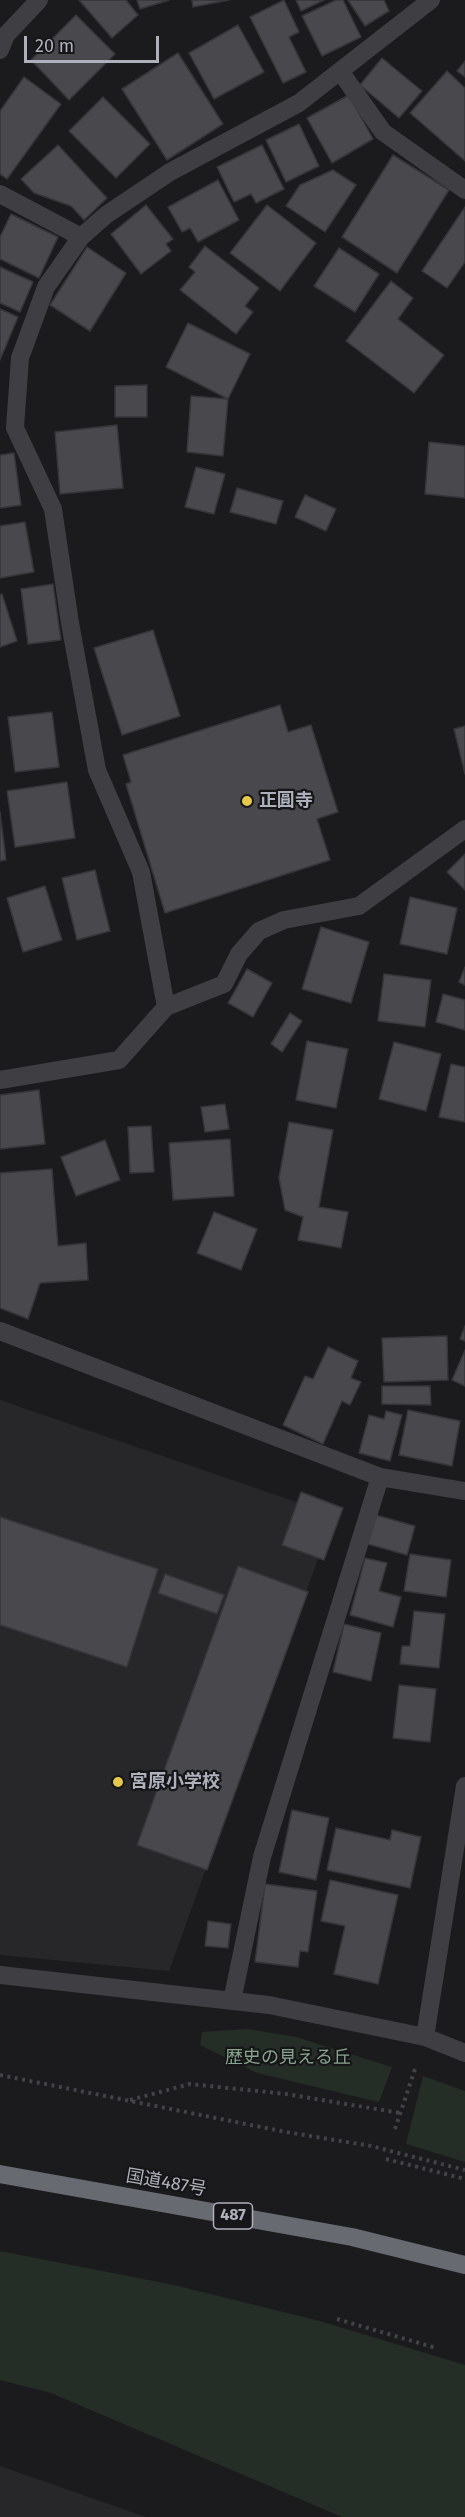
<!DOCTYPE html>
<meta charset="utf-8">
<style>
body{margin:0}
#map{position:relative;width:465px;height:2517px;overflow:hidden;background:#1b1b1d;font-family:"Fira Sans",sans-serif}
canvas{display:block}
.scale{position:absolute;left:24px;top:36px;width:135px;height:27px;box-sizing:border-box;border:3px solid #aeb0bb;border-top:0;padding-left:8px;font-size:18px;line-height:21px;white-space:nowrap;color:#aeb0bb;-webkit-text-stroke:4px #161618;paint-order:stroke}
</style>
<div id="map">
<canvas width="465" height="2517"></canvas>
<div class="scale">20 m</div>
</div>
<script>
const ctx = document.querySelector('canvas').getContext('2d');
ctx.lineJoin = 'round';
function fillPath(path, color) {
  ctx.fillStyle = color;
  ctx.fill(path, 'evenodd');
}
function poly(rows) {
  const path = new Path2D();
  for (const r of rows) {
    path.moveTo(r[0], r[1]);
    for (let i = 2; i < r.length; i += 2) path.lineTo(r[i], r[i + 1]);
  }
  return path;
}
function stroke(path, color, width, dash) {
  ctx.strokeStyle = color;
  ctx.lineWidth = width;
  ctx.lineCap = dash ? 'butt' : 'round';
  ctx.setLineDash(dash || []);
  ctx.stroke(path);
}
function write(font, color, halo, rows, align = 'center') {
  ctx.font = font + ' "Fira Sans","Noto Sans JP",sans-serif';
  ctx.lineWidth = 4.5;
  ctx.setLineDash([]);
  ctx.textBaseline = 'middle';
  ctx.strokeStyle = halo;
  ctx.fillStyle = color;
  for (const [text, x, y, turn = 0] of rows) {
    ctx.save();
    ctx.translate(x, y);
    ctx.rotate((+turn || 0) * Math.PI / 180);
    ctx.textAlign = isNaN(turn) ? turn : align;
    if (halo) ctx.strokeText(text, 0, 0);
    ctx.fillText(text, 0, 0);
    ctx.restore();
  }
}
fillPath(poly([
 [0,1400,334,1515,169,1971,0,1955],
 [0,2466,146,2517,0,2517]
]), '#27272a');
fillPath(poly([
 [248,2029,296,2037,392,2067,379,2102,257,2073,200,2045,202,2032],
 [423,2076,465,2091,465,2162,406,2144],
 [0,2251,174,2285,320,2321,465,2365,465,2517,342,2517,51,2393,0,2380]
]), '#252d27');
const building = poly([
 [79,0,126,0,138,15,112,38,79,0],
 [137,0,169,0,140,9,137,0],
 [192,0,229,0,193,7,192,0],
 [284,0,299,32,289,37,306,72,283,83,250,17,284,0],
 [296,0,324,0,301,11,296,0],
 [336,0,343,0,361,37,322,56,302,16,336,0],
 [348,0,384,0,389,11,365,26,348,0],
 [76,15,115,54,69,100,31,60,76,15],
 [238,25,264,72,214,99,189,53,238,25],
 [178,53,223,124,167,160,122,89,178,53],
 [382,58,422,91,399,118,360,85,382,58],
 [465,61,465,77,457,71,465,61],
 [447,71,465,88,465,161,410,113,447,71],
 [24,77,61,104,7,179,0,174,0,111,24,77],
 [349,95,373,139,332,163,307,118,349,95],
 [103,97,150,144,116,178,69,131,103,97],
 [299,124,319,166,286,182,266,140,299,124],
 [58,145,107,198,84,220,71,206,34,193,21,179,58,145],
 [262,145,284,189,256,203,251,194,234,202,217,167,262,145],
 [393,155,449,190,397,273,342,237,393,155],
 [333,170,356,185,325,232,286,206,300,185,333,170],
 [218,180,239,220,198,242,190,228,182,232,168,207,218,180],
 [146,205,173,239,166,244,171,251,141,274,111,234,146,205],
 [267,205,316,243,280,291,230,253,267,205],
 [465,207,465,262,447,288,422,271,465,207],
 [11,214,58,237,39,278,0,259,0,237,11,214],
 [205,246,259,288,245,306,253,312,236,334,180,290,195,272,189,267,205,246],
 [87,247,126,273,90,331,50,305,87,247],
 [339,248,379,274,355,312,314,286,339,248],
 [0,267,33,282,20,312,0,303,0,267],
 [391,281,413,298,398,319,444,355,414,393,346,341,391,281],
 [0,309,18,317,0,360,0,309],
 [188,323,250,354,228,399,166,367,188,323],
 [147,385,147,417,115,417,115,386,147,385],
 [191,396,228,399,223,456,187,452,191,396],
 [117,425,123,488,60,494,55,432,117,425],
 [429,442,465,446,465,498,425,494,429,442],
 [14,453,21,505,0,508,0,455,14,453],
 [196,467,225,474,214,514,185,507,196,467],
 [237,488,283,501,276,524,230,512,237,488],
 [305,495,336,509,326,531,295,517,305,495],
 [25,522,34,572,0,578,0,526,25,522],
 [53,584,61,640,28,644,21,589,53,584],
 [2,594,17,641,0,647,0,595,2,594],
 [153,630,180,716,122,735,94,648,153,630],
 [280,705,288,732,311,725,338,812,317,819,330,860,165,913,126,784,131,782,123,755,280,705],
 [52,712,59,767,15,772,8,717,52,712],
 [465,726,465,774,454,729,465,726],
 [67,782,75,838,15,847,7,791,67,782],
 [0,812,6,860,0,861,0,812],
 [465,854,465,890,447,872,465,854],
 [95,870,110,931,77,940,62,878,95,870],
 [45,886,62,940,23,952,7,898,45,886],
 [410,897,457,908,447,954,400,944,410,897],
 [321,927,369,942,351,1003,302,989,321,927],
 [465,967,465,985,459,982,465,967],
 [247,969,272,983,253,1017,228,1003,247,969],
 [384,974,431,980,425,1027,378,1021,384,974],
 [443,994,465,1000,465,1030,436,1022,443,994],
 [290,1013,302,1021,282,1052,271,1044,290,1013],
 [307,1041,348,1049,336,1108,296,1100,307,1041],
 [394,1042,441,1054,426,1111,379,1099,394,1042],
 [451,1064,465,1067,465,1122,439,1117,451,1064],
 [39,1090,45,1144,0,1149,0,1095,39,1090],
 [225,1104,229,1129,205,1132,201,1107,225,1104],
 [289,1122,333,1130,319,1207,348,1212,341,1248,298,1240,303,1217,285,1210,279,1178,289,1122],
 [151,1126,154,1172,130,1173,128,1127,151,1126],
 [230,1139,234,1196,173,1200,169,1143,230,1139],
 [105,1140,120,1180,76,1196,61,1157,105,1140],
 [52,1169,58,1246,86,1243,88,1280,40,1283,28,1319,0,1308,0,1173,52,1169],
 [214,1212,257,1229,241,1270,197,1253,214,1212],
 [465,1326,465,1341,460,1339,465,1326],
 [447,1336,448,1380,384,1382,382,1338,447,1336],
 [328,1347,358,1361,351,1378,361,1382,350,1405,342,1401,323,1444,283,1425,305,1376,313,1379,328,1347],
 [465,1350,465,1386,452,1380,465,1350],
 [382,1386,430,1386,431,1405,382,1404,382,1386],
 [408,1410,460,1421,452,1466,399,1455,408,1410],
 [386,1411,402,1415,390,1461,359,1453,369,1415,384,1419,386,1411],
 [301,1492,343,1508,324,1560,282,1545,301,1492],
 [372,1514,415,1526,407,1555,364,1543,372,1514],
 [0,1517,158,1569,127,1667,0,1625,0,1517],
 [410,1554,451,1560,446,1597,404,1591,410,1554],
 [365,1558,387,1563,379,1591,401,1597,393,1627,350,1615,365,1558],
 [238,1566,308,1592,207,1870,137,1845,238,1566],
 [165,1574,224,1595,217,1614,158,1593,165,1574],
 [414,1611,445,1614,439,1668,400,1664,402,1646,410,1646,414,1611],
 [344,1624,381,1633,371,1681,333,1672,344,1624],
 [399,1685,436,1689,430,1742,393,1738,399,1685],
 [292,1810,329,1818,316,1880,279,1872,292,1810],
 [336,1828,390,1840,392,1830,421,1837,410,1888,327,1870,336,1828],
 [330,1880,398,1895,378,1984,334,1974,345,1926,321,1921,330,1880],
 [265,1884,317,1891,308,1952,300,1951,298,1967,255,1962,265,1884],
 [208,1921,231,1924,228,1948,205,1946,208,1921]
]);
fillPath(building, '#48484d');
stroke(building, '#363539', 1.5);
stroke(poly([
 [0,2075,286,2132,371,2146,465,2170],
 [130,2100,190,2084,286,2094,400,2113],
 [395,2129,415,2069],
 [386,2159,465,2179],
 [337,2319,436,2348]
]), '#424348', 4, [3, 4.5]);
stroke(poly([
 [0,50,6,35,39,0],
 [340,71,383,132,465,190],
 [0,194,81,237],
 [166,1007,141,872,97,770,70,623,53,509,15,428,20,358,46,287,81,237,106,215,170,172,299,103,431,0],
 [0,1080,119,1060,166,1007,224,984,239,954,259,931,284,920,359,906,465,829],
 [0,1331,380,1477,465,1491],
 [0,1975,269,2005,425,2037,465,2053],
 [232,2001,262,1857,380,1477],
 [425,2037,465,1786]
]), '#3e3e43', 18);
stroke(poly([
 [0,2174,352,2237,465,2265]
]), '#686a72', 18);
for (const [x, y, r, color] of [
 [247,801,6,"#e4c84c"],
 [118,1782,6,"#e4c84c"]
]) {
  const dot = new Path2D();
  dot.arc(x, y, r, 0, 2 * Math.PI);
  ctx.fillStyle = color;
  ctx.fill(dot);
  stroke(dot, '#161618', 2);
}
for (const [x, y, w] of [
 [233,2216,39]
]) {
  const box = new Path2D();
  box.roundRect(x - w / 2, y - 13, w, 26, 4.5);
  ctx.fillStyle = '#161618';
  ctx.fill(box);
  stroke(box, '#aeb0bb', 1.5);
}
write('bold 16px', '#aeb0bb', null, [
 ["487",233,2216]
]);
write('bold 18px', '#aeb0bb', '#161618', [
 ["正圓寺",259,801],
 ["宮原小学校",130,1782]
], 'left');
write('18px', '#87a48e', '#161618', [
 ["歴史の見える丘",288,2058]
]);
write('18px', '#aeb0bb', '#161618', [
 ["国道487号",166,2183,10]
]);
</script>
